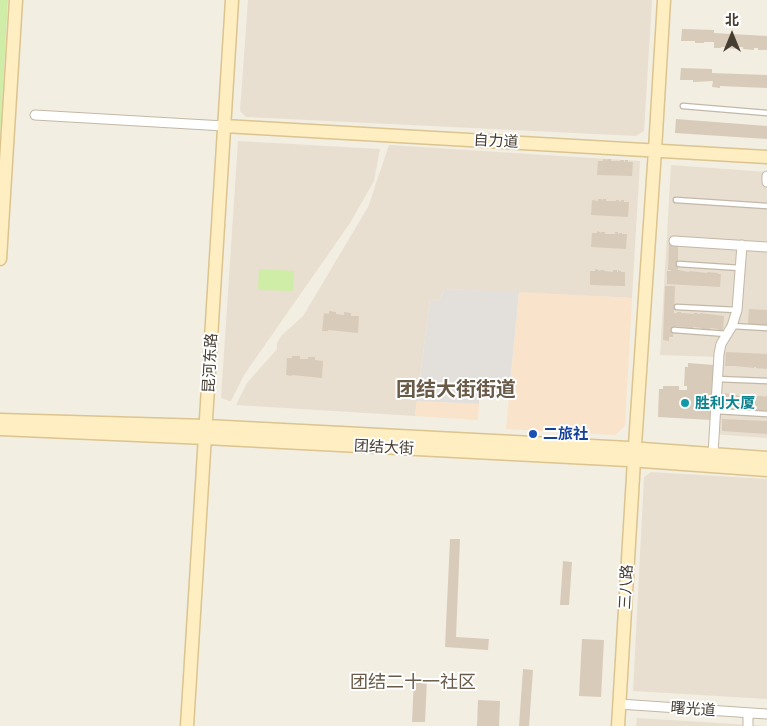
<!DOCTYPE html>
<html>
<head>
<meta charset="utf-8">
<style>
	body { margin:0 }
	#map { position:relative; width:767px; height:726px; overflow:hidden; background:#f3eee2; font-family:Ubuntu,"Noto Sans SC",sans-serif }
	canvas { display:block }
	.north { position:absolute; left:707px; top:10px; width:50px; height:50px; -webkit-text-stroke:4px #fff; paint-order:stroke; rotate:0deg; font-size:14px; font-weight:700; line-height:20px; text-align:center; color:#453d32 }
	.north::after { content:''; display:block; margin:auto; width:18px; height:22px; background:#453d32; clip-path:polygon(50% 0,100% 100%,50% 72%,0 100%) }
</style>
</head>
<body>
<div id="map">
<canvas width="767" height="726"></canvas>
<div class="north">北</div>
</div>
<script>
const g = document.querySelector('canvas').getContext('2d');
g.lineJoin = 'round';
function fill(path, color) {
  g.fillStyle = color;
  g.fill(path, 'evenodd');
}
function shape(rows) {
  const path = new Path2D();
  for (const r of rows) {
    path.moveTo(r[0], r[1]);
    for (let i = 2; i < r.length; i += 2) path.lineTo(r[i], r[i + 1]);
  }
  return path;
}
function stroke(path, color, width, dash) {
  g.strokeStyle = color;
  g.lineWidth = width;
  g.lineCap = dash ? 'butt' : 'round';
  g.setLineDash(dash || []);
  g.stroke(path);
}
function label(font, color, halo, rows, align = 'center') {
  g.font = font + ' Ubuntu,"Noto Sans SC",sans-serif';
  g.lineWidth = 4;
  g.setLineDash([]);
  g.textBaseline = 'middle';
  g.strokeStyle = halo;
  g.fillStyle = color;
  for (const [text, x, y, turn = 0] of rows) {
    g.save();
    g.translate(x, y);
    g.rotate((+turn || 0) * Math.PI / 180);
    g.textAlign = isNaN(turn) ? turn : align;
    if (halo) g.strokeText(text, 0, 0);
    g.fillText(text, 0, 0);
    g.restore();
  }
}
fill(shape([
	[248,0,652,0,644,131,636,136,246,117,240,111],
	[238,141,380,149,374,181,350,223,244,375,231,401,229,401,221,398],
	[389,145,640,161,632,298,444,289,439,301,430,300,415,416,236,405,247,383,277,349,277,343,281,336,303,316,368,207],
	[671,165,767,172,767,438,712,434,716,357,660,355],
	[651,472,767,479,767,699,633,691,644,477],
	[637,718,767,726,636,726]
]), '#e8dfd0');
fill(shape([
	[519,292,632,298,625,426,615,435,506,429],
	[417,401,479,404,478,420,415,416]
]), '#f9e3ca');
fill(shape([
	[0,0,8,0,0,139],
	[259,269,294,271,293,291,258,290]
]), '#cfeda6');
fill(shape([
	[444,289,519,292,509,394,479,392,479,404,417,401,430,300,439,301]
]), '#e3e0dc');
fill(shape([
	[682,29,714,30,714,33,767,36,767,50,758,50,758,48,754,48,754,50,743,49,743,47,737,47,737,49,726,48,726,47,721,47,721,48,714,48,714,42,704,42,704,43,695,43,695,41,681,41],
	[681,68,712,69,712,73,767,75,767,88,720,86,720,88,712,87,713,81,693,82,693,80,680,80],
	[676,119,767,126,767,139,675,133],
	[603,159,606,159,606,161,607,159,611,159,611,161,620,161,621,160,624,160,624,162,625,162,625,160,628,160,628,162,633,162,632,176,597,175,598,161,603,161],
	[598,199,602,199,602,201,603,199,606,199,606,201,616,201,616,200,619,200,619,201,621,202,621,200,624,200,624,202,629,202,628,217,591,215,592,200,598,201],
	[597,231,600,232,600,233,601,232,605,232,605,234,615,234,615,232,618,232,618,234,619,234,619,233,622,233,622,234,627,234,626,249,591,247,592,233,597,233],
	[669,244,678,244,678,270,689,272,689,271,707,273,707,272,718,273,718,274,721,274,720,287,667,284,667,271,671,271,671,270,668,270],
	[595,269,599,270,599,271,600,271,600,270,604,270,604,271,613,272,613,270,617,270,617,272,618,272,618,270,621,271,621,272,625,272,625,286,590,285,590,271,595,271],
	[665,286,675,286,674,313,677,313,677,312,681,312,681,313,683,313,694,314,694,313,698,313,698,314,700,314,700,313,724,316,723,331,718,330,718,329,710,328,710,330,702,330,702,328,693,327,693,329,676,326,676,328,673,328,673,337,669,337,669,341,663,340],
	[749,309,767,310,767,325,748,324],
	[329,311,336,312,336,314,344,315,344,312,351,313,351,316,359,316,358,333,328,330,328,331,322,331,324,313,329,314],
	[726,352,767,354,767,369,756,368,756,367,754,367,754,368,736,366,725,366],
	[292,356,300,356,300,359,308,359,308,357,315,357,315,360,323,361,322,378,292,375,292,376,286,375,287,358,292,358],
	[688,363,714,365,711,420,658,417,659,389,663,389,663,386,679,386,679,390,687,390,687,386,684,386,685,367,688,367],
	[725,393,730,394,730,395,731,394,741,396,741,394,746,395,746,396,747,396,747,395,752,395,752,396,763,396,763,397,767,396,767,411,720,409,721,394,725,395],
	[722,419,767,421,767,434,722,431],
	[450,539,460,539,456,637,489,639,488,650,445,647],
	[563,561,572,562,569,605,560,605],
	[582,639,604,640,601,697,579,696],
	[523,669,533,670,529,726,519,726],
	[414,678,427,679,425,722,412,722],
	[478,700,500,701,499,726,477,726]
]), '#d9cbb9');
const lane = shape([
	[683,106,767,113],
	[676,200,767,206],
	[679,264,740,268],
	[677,307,737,310],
	[732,326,767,328],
	[674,330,727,334],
	[717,379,767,381],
	[716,411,767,414]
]);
const street = shape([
	[35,115,224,126],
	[767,176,767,182],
	[674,241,767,247],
	[713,454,719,354,721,344,732,326,737,310,742,245],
	[619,704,767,714],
	[748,726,748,713]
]);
const secondary = shape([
	[224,126,767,157],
	[0,259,16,0],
	[0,420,206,426,629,448,767,458],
	[0,429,206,438,628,460,767,470],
	[187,726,232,0],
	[618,726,634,460,655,150,664,0]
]);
stroke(lane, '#c2b8a7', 7);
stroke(street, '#c2b8a7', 11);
stroke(secondary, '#dbc48e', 15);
stroke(lane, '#fff', 4.5);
stroke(street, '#fff', 9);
stroke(secondary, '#ffeec1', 12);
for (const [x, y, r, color] of [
	[685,403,5,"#0f9aa8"],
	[533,434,5,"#1a4fb4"]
]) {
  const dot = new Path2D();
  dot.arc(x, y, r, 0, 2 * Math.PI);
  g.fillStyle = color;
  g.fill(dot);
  stroke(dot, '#fff', 2);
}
label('15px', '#453d32', '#fff', [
	["自力道",496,141,3],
	["昆河东路",210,363,-87],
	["团结大街",384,447,3],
	["三八路",626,587,-87],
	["曙光道",693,709,4]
]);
label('bold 15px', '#0d838f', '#fff', [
	["胜利大厦",695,403]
], 'left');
label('bold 15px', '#164399', '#fff', [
	["二旅社",543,434]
], 'left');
label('18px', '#695b48', '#fff', [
	["团结二十一社区",413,682]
]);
label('bold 20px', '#695b48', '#fff', [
	["团结大街街道",456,389]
]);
</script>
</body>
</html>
